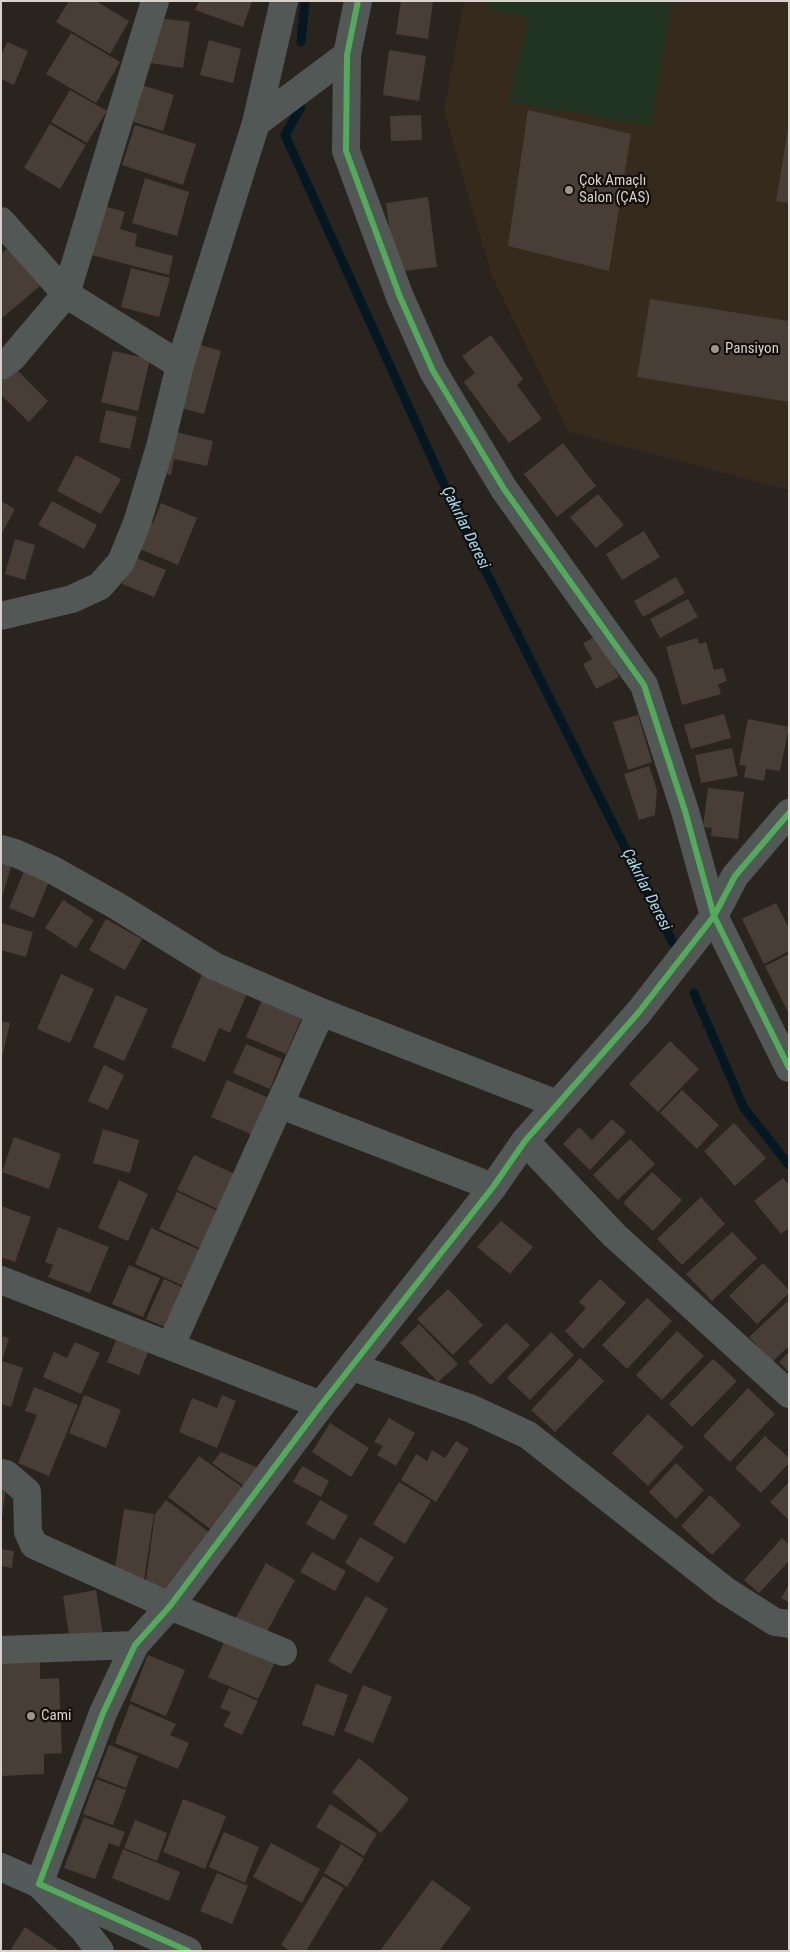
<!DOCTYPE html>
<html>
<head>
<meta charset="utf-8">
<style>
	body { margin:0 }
	#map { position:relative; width:790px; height:1952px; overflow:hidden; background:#2a241e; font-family:"Roboto Condensed",sans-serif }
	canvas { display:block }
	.frame { position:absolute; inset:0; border:2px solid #d9d2cb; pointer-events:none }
</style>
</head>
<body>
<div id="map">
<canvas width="790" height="1952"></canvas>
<div class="frame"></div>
</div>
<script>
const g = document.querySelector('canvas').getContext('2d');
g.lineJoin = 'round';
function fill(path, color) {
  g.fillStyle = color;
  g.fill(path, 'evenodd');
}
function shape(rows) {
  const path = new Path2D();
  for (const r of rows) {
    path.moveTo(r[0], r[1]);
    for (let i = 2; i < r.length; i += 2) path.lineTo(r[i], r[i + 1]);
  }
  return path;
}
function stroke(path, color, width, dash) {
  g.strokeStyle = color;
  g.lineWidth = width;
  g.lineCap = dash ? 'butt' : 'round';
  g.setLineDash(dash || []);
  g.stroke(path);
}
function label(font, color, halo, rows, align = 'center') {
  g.font = font + ' "Roboto Condensed",sans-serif';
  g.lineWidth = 4.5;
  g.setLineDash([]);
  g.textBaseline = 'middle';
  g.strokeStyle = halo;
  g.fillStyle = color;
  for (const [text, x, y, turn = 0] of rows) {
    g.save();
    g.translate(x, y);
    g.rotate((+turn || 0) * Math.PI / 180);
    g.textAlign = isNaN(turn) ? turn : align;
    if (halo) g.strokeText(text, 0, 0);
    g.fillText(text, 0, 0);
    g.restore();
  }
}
fill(shape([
	[464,1,789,1,789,490,569,432,492,276,444,111]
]), '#362a1d');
fill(shape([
	[487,1,672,1,651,125,509,101,529,16,486,9]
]), '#213421');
stroke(shape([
	[301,42,305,1],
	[301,107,285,135,461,522,673,943],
	[694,993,744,1108,789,1165]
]), '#041822', 9);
fill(shape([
	[69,1,96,1,129,21,110,54,56,22],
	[199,1,252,1,243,27,195,10],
	[401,1,433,1,428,39,396,34],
	[151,17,190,22,183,68,144,62],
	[71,33,120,62,96,103,46,74],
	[209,40,241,49,233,83,200,75],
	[7,42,28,51,14,85,1,79,1,56],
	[389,50,426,56,419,101,383,95],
	[135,83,174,95,163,131,124,119],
	[70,90,107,111,87,143,51,122],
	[528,110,631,134,609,271,508,246],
	[421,115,422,140,391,141,390,116],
	[50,124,86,145,60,189,24,168],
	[135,125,196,144,183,185,122,165],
	[788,129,789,130,789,203,776,201],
	[145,178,189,192,177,236,132,223],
	[428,197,437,267,395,272,386,203],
	[104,206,125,212,120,229,137,234,135,246,173,256,169,275,91,255],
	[8,248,40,286,1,319,1,254],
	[131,268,170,278,159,317,121,307],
	[650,299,789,321,789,402,637,377],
	[491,335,523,379,517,385,542,419,509,443,464,382,475,373,462,356],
	[190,342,221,351,204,414,174,406],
	[113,351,150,359,138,411,101,402],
	[13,366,48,401,29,422,1,395,1,378],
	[106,410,137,417,130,449,99,442],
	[167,430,213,441,207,466,174,459,171,475,157,472],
	[563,443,596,486,557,517,524,474],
	[76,455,121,479,101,514,57,491],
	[598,494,624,525,596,548,570,517],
	[1,501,15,509,1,535],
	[52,501,97,525,84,549,38,525],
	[161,503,197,518,178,565,135,547,146,520,153,523],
	[644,531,660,557,622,580,606,554],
	[15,539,35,545,25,580,5,574],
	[134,557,166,570,154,597,122,584],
	[676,577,685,593,643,617,634,601],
	[688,599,698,617,660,638,650,619],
	[597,636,619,677,596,689,583,664,592,659,583,643],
	[697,638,699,644,706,642,714,670,723,668,727,681,718,684,721,694,682,705,666,647],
	[724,714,731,738,691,749,684,725],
	[638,715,652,762,628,770,613,722],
	[748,719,789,727,780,771,766,769,764,781,744,777,746,766,739,765],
	[732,748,738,776,701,783,695,755],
	[649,766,657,790,655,815,639,820,624,774],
	[708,788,744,792,738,839,711,836,712,828,703,827],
	[1,857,13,860,2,897,1,897],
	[24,871,49,881,34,918,9,908],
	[63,900,94,920,76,948,45,928],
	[776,903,789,928,789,951,764,964,742,919],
	[106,919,142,939,125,970,89,950],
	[1,923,33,932,26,957,1,950],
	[789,954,789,1014,765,966],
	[203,972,248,991,230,1033,219,1028,205,1062,171,1047],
	[61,974,94,989,70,1043,37,1029],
	[116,995,148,1009,124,1061,93,1047],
	[262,1000,302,1017,286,1054,246,1037],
	[1,1021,10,1023,2,1057,1,1057],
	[670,1041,699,1069,658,1112,629,1084],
	[246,1044,282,1059,270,1089,233,1073],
	[104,1065,124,1075,108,1110,88,1101],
	[227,1080,269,1098,253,1135,211,1117],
	[682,1090,719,1125,697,1149,660,1113],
	[612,1119,626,1132,590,1170,563,1144,579,1127,592,1140],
	[734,1123,766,1158,735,1186,704,1151],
	[103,1129,139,1140,130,1173,93,1163],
	[14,1137,61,1154,49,1189,2,1172],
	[630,1139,655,1164,618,1200,593,1175],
	[194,1155,239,1176,222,1211,177,1190],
	[652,1172,682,1200,653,1231,623,1203],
	[783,1178,789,1185,789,1228,781,1234,754,1201],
	[119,1180,148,1194,128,1241,98,1228],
	[177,1192,222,1213,204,1250,159,1229],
	[701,1197,725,1224,682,1265,657,1239],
	[1,1206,31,1217,15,1262,1,1257],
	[501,1221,533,1247,510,1274,477,1247],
	[58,1227,109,1247,90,1293,48,1277,53,1265,45,1262],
	[151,1228,204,1252,188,1288,135,1264],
	[732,1232,757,1258,712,1301,686,1274],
	[763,1263,789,1290,789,1293,757,1324,729,1296],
	[129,1265,160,1278,143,1317,112,1304],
	[164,1279,190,1291,172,1330,146,1319],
	[600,1279,626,1303,583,1349,565,1331,586,1308,579,1302],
	[448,1289,483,1325,453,1355,417,1319],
	[647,1298,672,1321,627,1369,602,1345],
	[789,1300,789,1346,772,1362,749,1337],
	[506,1323,530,1345,491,1385,468,1362],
	[419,1324,458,1364,438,1382,400,1343],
	[677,1331,704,1356,662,1400,636,1375],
	[551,1332,574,1355,530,1400,507,1378],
	[118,1335,150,1347,139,1375,107,1362],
	[1,1336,9,1338,2,1361,23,1368,11,1407,1,1404],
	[75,1342,100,1353,81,1394,43,1377,54,1352,67,1358],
	[789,1352,789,1372,779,1362],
	[580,1358,604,1381,555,1432,531,1410],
	[713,1359,737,1381,692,1427,669,1404],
	[34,1387,78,1405,49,1476,18,1463,37,1415,25,1411],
	[748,1388,775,1414,730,1462,703,1436],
	[84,1395,121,1410,106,1448,69,1433],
	[222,1395,236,1401,217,1448,179,1432,192,1398,217,1408],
	[648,1414,684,1447,648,1486,612,1453],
	[389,1418,415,1433,396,1466,377,1455,383,1446,374,1442],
	[330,1423,369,1448,351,1477,312,1452],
	[765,1436,789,1458,789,1463,761,1493,735,1468],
	[456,1441,469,1449,436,1502,401,1480,416,1454,427,1461,432,1450,445,1458],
	[221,1452,261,1469,247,1488,212,1463],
	[199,1456,246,1490,214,1532,168,1497],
	[676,1463,704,1490,676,1519,649,1492],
	[302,1466,329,1481,321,1497,293,1482],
	[1,1480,7,1481,2,1518,1,1518],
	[399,1482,431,1501,405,1544,373,1524],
	[789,1482,789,1520,770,1502],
	[710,1495,741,1525,712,1555,681,1526],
	[166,1500,213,1535,171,1592,145,1588,155,1514],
	[320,1500,348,1516,334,1540,306,1524],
	[124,1509,154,1514,143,1587,114,1575],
	[360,1537,394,1557,378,1583,345,1563],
	[782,1538,789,1544,789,1561,759,1593,744,1580],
	[1,1549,14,1551,12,1568,1,1566],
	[312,1552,346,1571,335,1591,300,1572],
	[266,1563,295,1580,264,1637,234,1621],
	[789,1585,789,1602,781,1598],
	[96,1590,104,1642,71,1647,63,1596],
	[366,1596,388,1609,351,1674,328,1661],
	[226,1638,276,1660,258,1699,208,1677],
	[148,1655,185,1670,166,1716,130,1701],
	[40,1659,40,1679,59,1678,62,1753,44,1754,44,1774,1,1776,1,1661],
	[316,1684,348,1695,334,1736,302,1725],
	[363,1685,392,1697,373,1743,344,1731],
	[229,1688,258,1701,242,1735,223,1726,231,1712,220,1708],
	[130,1704,176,1724,170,1735,189,1743,178,1769,115,1743],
	[109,1745,138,1756,126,1788,97,1777],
	[359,1758,409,1799,381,1833,332,1792],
	[96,1779,126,1790,113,1825,83,1814],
	[183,1799,226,1816,205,1869,163,1852],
	[330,1804,377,1834,364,1856,316,1827],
	[84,1817,125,1832,119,1847,109,1843,95,1879,64,1868],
	[135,1820,167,1833,157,1861,124,1848],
	[224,1832,259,1847,245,1883,209,1867],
	[271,1843,320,1869,302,1903,253,1877],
	[341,1844,364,1859,347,1887,324,1873],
	[123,1849,180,1872,169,1901,112,1878],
	[217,1873,248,1886,232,1924,200,1911],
	[323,1876,344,1888,306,1951,290,1951,281,1945],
	[432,1880,471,1908,439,1951,380,1951],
	[25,1927,60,1951,14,1951,11,1949]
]), '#483e36');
stroke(shape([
	[347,55,346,151,400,297,433,371,504,489,644,685,685,811,714,916,789,1068],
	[256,123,347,55],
	[1,221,66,294,180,365],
	[1,366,12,358,66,294,155,1],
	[1,616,72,599,100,586,121,562,137,523,160,447,180,365,256,123,284,1],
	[1,849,15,853,51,869,117,906,214,966,321,1012,557,1104],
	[281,1105,493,1187],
	[525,1141,614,1235,789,1394],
	[1,1280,321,1405],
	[171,1345,321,1012],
	[353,1367,472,1409,528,1435,726,1591,775,1622,789,1624],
	[1,1473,6,1474,27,1492,28,1532,34,1545,170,1606,283,1652],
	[1,1650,135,1645],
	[40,1885,188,1951]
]), '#515856', 28);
stroke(shape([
	[347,55,358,1],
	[39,1884,103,1713,135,1645,170,1606,321,1405,493,1187,525,1141,639,1012,714,916,735,876,789,813]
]), '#515856', 28);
stroke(shape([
	[1,1867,39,1884,84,1930,100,1951]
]), '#525b5a', 28);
stroke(shape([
	[358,1,347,55,346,151,400,297,433,371,504,489,644,685,685,811,714,916,789,1068],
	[188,1951,39,1884,103,1713,135,1645,170,1606,321,1405,493,1187,525,1141,639,1012,714,916,735,876,789,813]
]), '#51ab58', 6);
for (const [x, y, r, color] of [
	[569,190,5,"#9c958e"],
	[715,349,5,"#9c958e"],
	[31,1716,5,"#9c958e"]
]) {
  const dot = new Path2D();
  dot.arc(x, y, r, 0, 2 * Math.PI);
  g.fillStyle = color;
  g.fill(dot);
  stroke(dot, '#130e09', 2);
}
label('15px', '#d9d2cb', '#130e09', [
	["Çok Amaçlı",579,181],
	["Salon (ÇAS)",579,198],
	["Pansiyon",725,349],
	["Cami",41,1716]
], 'left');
label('italic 16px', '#9bdffc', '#130e09', [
	["Çakırlar Deresi",465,528,64],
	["Çakırlar Deresi",646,890,63]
]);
</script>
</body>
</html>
